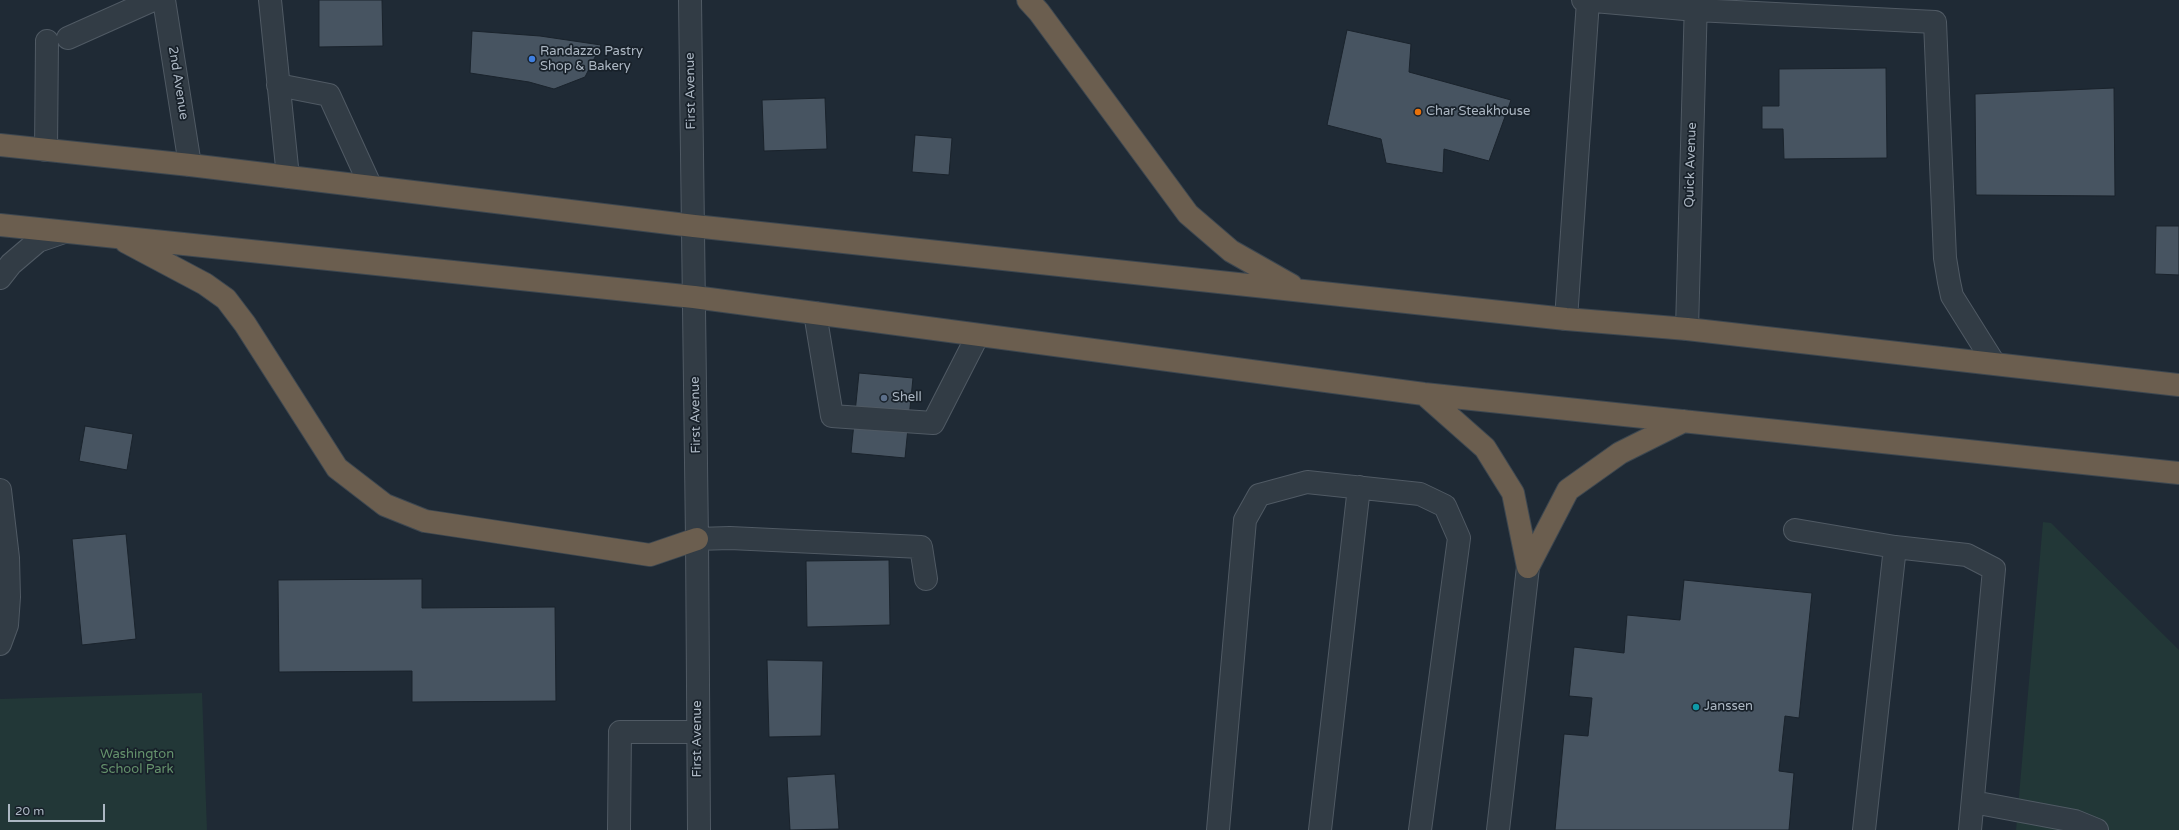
<!DOCTYPE html>
<html>
<head>
<meta charset="utf-8">
<style>
	body { margin:0 }
	#map { position:relative; width:2179px; height:830px; overflow:hidden; background:#1f2a35; font-family:"Varela Round",sans-serif }
	canvas { display:block }
	.scale { position:absolute; left:8px; top:804px; width:97px; height:18px; box-sizing:border-box; border:2px solid #acb7c3; border-top:0; padding-left:5px; font-size:12px; line-height:14px; white-space:nowrap; color:#acb7c3; -webkit-text-stroke:3px #18212a; paint-order:stroke }
</style>
</head>
<body>
<div id="map">
<canvas width="2179" height="830"></canvas>
<div class="scale">20 m</div>
</div>
<script>
const g = document.querySelector('canvas').getContext('2d');
g.lineJoin = 'round';
function fill(path, color) {
  g.fillStyle = color;
  g.fill(path, 'evenodd');
}
function shape(rows) {
  const path = new Path2D();
  for (const r of rows) {
    path.moveTo(r[0], r[1]);
    for (let i = 2; i < r.length; i += 2) path.lineTo(r[i], r[i + 1]);
  }
  return path;
}
function stroke(path, color, width, dash) {
  g.strokeStyle = color;
  g.lineWidth = width;
  g.lineCap = dash ? 'butt' : 'round';
  g.setLineDash(dash || []);
  g.stroke(path);
}
function label(font, color, halo, rows, align = 'center') {
  g.font = font + ' "Varela Round",sans-serif';
  g.lineWidth = 3.5;
  g.setLineDash([]);
  g.textBaseline = 'middle';
  g.strokeStyle = halo;
  g.fillStyle = color;
  for (const [text, x, y, turn = 0] of rows) {
    g.save();
    g.translate(x, y);
    g.rotate((+turn || 0) * Math.PI / 180);
    g.textAlign = isNaN(turn) ? turn : align;
    if (halo) g.strokeText(text, 0, 0);
    g.fillText(text, 0, 0);
    g.restore();
  }
}
fill(shape([
	[2043,522,2051,523,2179,650,2179,830,2016,830],
	[202,693,207,830,0,830,0,699]
]), '#223737');
const building = shape([
	[319,0,382,0,383,46,319,47,319,0],
	[1347,30,1411,44,1409,72,1511,100,1489,161,1444,149,1443,173,1386,163,1381,139,1327,125,1347,30],
	[472,31,540,36,601,45,585,77,554,89,529,82,470,73,472,31],
	[1886,68,1887,158,1784,159,1783,129,1762,129,1762,106,1779,106,1779,69,1886,68],
	[2114,88,2115,196,1976,195,1975,94,2114,88],
	[825,98,827,149,764,151,762,100,825,98],
	[915,135,952,138,949,175,912,172,915,135],
	[2156,226,2179,226,2179,275,2155,274,2156,226],
	[859,373,913,378,905,458,851,453,859,373],
	[85,426,133,434,127,470,79,461,85,426],
	[126,534,136,639,82,645,72,539,126,534],
	[889,560,890,625,807,627,806,561,889,560],
	[422,579,422,608,555,607,556,701,412,702,412,671,279,672,278,580,422,579],
	[1684,580,1812,593,1799,718,1785,716,1779,771,1794,773,1789,830,1555,830,1564,734,1588,736,1592,698,1569,696,1574,647,1624,653,1627,615,1680,620,1684,580],
	[767,660,823,661,821,736,769,737,767,660],
	[835,774,839,829,790,830,787,777,835,774]
]);
fill(building, '#475461');
stroke(building, '#1a232c', 1);
const minor = shape([
	[164,0,190,165],
	[270,0,288,177],
	[690,0,697,539,699,830],
	[1583,0,1696,10,1935,22,1945,258,1949,282,1952,296,1994,363],
	[68,38,153,0],
	[278,85,329,95,371,187],
	[46,150,47,41],
	[0,278,11,264,38,241,64,232],
	[815,313,832,416,933,423,978,335],
	[1566,319,1588,1],
	[1687,329,1696,0],
	[0,490,8,558,9,597,7,625,0,644],
	[1795,530,1895,547,1967,555,1994,569,1970,830],
	[697,539,730,538,921,547,926,579],
	[1973,802,2075,821,2097,830],
	[619,829,620,732,698,732],
	[1218,830,1245,520,1259,495,1307,482,1420,494,1445,506,1459,538,1420,830],
	[1320,830,1359,487],
	[1498,830,1528,567],
	[1864,830,1895,547]
]);
const highway = shape([
	[1028,0,1039,12,1188,214,1231,251,1291,285],
	[0,145,190,165,694,226,1566,319,1687,329,2179,385],
	[0,225,694,297,1424,394,2179,473],
	[126,242,205,284,226,299,245,324,337,468,385,505,425,521,650,555,697,539],
	[1424,394,1485,448,1513,493,1528,567],
	[1528,567,1568,490,1620,453,1684,421]
]);
stroke(minor, '#505a64', 24);
stroke(highway, '#3d4750', 24);
stroke(minor, '#323c45', 22);
stroke(highway, '#6b5e4f', 22);
for (const [x, y, r, color] of [
	[532,59,4,"#3f7fe0"],
	[1418,112,4,"#e8710a"],
	[884,398,4,"#5c6f8a"],
	[1696,707,4,"#0f9aa8"]
]) {
  const dot = new Path2D();
  dot.arc(x, y, r, 0, 2 * Math.PI);
  g.fillStyle = color;
  g.fill(dot);
  stroke(dot, '#18212a', 1.5);
}
label('13px', '#acb7c3', '#18212a', [
	["Randazzo Pastry",540,52],
	["Shop & Bakery",540,67],
	["Char Steakhouse",1426,112],
	["Shell",892,398],
	["Janssen",1704,707]
], 'left');
label('13px', '#acb7c3', '#18212a', [
	["2nd Avenue",178,83,81],
	["First Avenue",691,91,-91],
	["Quick Avenue",1691,165,-88],
	["First Avenue",696,415,-91],
	["First Avenue",698,739,-90]
]);
label('13px', '#65926c', '#18212a', [
	["Washington",137,755],
	["School Park",137,770]
]);
</script>
</body>
</html>
